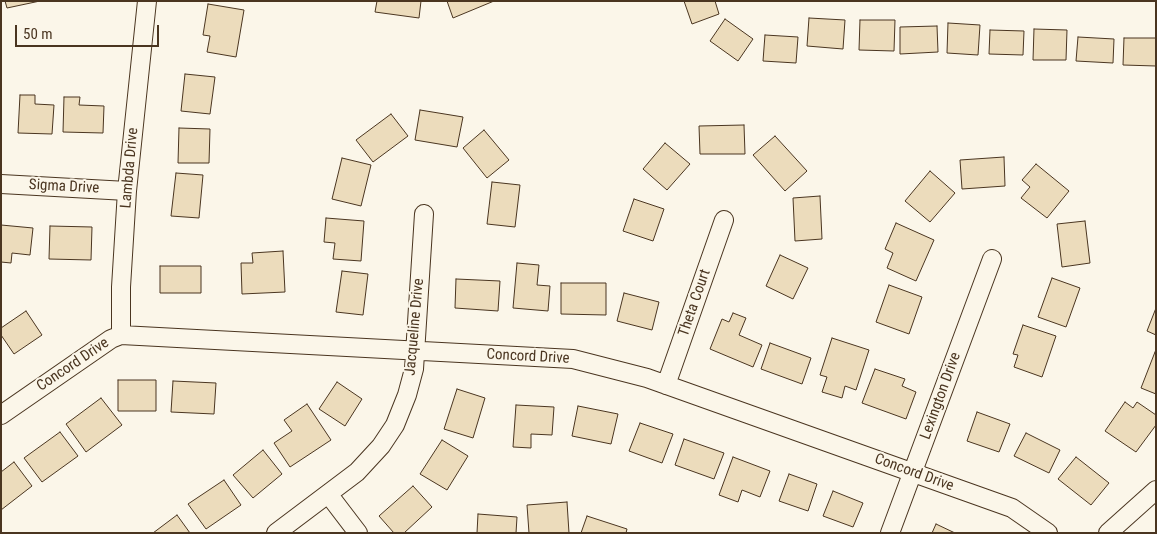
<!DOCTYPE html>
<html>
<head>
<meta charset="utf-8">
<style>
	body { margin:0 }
	#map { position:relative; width:1157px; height:534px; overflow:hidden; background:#fbf6e9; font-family:"Roboto Condensed",sans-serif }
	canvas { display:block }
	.frame { position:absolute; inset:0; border:2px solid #4a3520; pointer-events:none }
	.scale { position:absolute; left:15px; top:25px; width:144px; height:22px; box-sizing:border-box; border:2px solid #4a3520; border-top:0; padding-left:6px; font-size:15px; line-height:18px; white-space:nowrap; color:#4a3520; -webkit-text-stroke:4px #fbf6e9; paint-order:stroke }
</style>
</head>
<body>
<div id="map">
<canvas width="1157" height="534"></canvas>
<div class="frame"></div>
<div class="scale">50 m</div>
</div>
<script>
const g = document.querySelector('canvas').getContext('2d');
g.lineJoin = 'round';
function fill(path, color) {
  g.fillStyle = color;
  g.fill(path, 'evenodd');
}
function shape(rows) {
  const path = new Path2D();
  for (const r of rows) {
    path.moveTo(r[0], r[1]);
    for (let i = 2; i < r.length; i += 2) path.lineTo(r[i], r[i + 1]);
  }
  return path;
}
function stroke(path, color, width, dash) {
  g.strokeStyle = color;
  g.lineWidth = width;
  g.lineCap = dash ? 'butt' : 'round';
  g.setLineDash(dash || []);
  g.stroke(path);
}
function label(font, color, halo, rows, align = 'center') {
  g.font = font + ' "Roboto Condensed",sans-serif';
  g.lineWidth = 4;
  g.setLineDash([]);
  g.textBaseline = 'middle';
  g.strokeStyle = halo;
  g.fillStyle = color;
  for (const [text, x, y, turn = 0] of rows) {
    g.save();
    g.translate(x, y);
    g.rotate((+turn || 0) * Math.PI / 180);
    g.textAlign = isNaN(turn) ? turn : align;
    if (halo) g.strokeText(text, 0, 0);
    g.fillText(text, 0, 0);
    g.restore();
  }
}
const building = shape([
	[5,1,40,1,7,8,5,1],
	[377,1,421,1,419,18,375,12,377,1],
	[447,1,494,1,453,18,447,1],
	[684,1,715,1,719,14,692,24,684,1],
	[208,4,244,10,236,57,207,52,210,36,203,35,208,4],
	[809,18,845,20,843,49,807,46,809,18],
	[725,19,753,39,738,61,710,41,725,19],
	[860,20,895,20,894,51,859,50,860,20],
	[948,23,980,25,978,55,947,53,948,23],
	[937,26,938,52,900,54,900,27,937,26],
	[1034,29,1067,30,1066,60,1033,60,1034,29],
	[990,30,1024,31,1023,55,989,54,990,30],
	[765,35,798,37,796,63,763,61,765,35],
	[1078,37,1114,39,1113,63,1076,61,1078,37],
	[1124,38,1156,38,1156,66,1123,65,1124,38],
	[185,74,215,77,210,114,181,111,185,74],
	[20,95,35,95,35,104,54,105,52,134,18,133,20,95],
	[64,97,80,97,79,105,104,106,103,133,63,132,64,97],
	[420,110,463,117,457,147,415,140,420,110],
	[391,114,408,136,373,162,356,140,391,114],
	[744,125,745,154,700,154,699,126,744,125],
	[179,128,210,129,209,163,178,163,179,128],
	[484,130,509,160,487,178,463,148,484,130],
	[775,136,807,171,785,191,753,155,775,136],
	[665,143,690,164,667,190,643,169,665,143],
	[1004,157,1005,186,962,189,960,160,1004,157],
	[342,158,371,165,361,206,332,199,342,158],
	[1036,164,1069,191,1047,218,1021,198,1030,187,1022,180,1036,164],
	[930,171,955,193,930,222,905,201,930,171],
	[176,173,203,175,199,218,171,216,176,173],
	[492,182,520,185,515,227,487,224,492,182],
	[820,196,822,239,795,241,793,198,820,196],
	[634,199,664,209,653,241,623,231,634,199],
	[326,218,364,221,361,261,333,259,335,243,324,242,326,218],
	[1085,221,1090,263,1062,267,1057,224,1085,221],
	[896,223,934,240,916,281,887,268,893,253,885,249,896,223],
	[1,225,33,228,30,255,12,253,11,263,1,262,1,225],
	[50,226,92,227,91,260,49,259,50,226],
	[283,251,285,292,242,294,241,263,253,263,252,253,283,251],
	[780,255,808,268,793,299,766,286,780,255],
	[517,263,539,265,537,285,550,286,548,311,513,308,517,263],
	[160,266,201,266,201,293,160,293,160,266],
	[342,271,368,274,363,315,336,312,342,271],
	[1052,278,1080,288,1066,327,1038,317,1052,278],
	[456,279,500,281,498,311,455,308,456,279],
	[561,283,606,283,606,315,561,314,561,283],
	[889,285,922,297,909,334,876,322,889,285],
	[624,293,659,302,652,330,617,321,624,293],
	[1156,308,1156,335,1147,331,1156,308],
	[26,311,42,335,14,354,1,335,1,328,26,311],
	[733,313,746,318,739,335,762,345,753,367,710,349,722,319,729,322,733,313],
	[1023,325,1056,336,1042,377,1014,367,1018,355,1013,354,1023,325],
	[832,338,869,350,856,390,845,386,842,398,822,392,827,377,820,375,832,338],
	[770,343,811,358,802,384,761,369,770,343],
	[1155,352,1156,352,1156,394,1141,388,1155,352],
	[875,369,905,379,902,386,916,392,906,419,862,403,875,369],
	[118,380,156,380,156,411,118,411,118,380],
	[173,381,216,383,214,414,171,412,173,381],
	[337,382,362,399,345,426,319,409,337,382],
	[457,389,485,398,473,438,444,429,457,389],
	[101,398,122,425,86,452,66,424,101,398],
	[1125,402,1133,408,1137,402,1156,415,1156,425,1136,452,1105,431,1125,402],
	[307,404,331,440,290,467,274,443,292,431,284,420,307,404],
	[516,405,554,407,552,435,531,434,531,448,513,447,516,405],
	[578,406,618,414,611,444,572,436,578,406],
	[977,412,1010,424,999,452,967,441,977,412],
	[640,423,673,434,662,463,629,451,640,423],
	[60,432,78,456,42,482,24,458,60,432],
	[1026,433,1060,450,1049,473,1014,456,1026,433],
	[684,439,724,453,714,479,675,465,684,439],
	[442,440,468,456,447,490,420,474,442,440],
	[263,450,282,474,253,498,233,475,263,450],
	[733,457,770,471,760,497,742,490,738,502,719,495,733,457],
	[1076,457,1109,483,1091,505,1058,479,1076,457],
	[14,462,32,486,1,510,1,472,14,462],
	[789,474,817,484,808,511,779,501,789,474],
	[224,480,241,505,206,529,188,504,224,480],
	[413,486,432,507,404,533,394,533,379,516,413,486],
	[833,491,863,503,853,527,823,516,833,491],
	[567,502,569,533,529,533,527,505,567,502],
	[478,514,517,517,516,533,477,533,478,514],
	[177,515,190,533,153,533,177,515],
	[587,516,627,529,626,533,581,533,587,516],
	[936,524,955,533,932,533,936,524]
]);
fill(building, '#ecdcbc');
stroke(building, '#4a3520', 1);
const street = shape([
	[1,184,127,191],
	[121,335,121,287,127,191,147,1],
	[666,385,724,220],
	[1,415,111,339,121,335,573,359,647,378,1012,508,1048,533],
	[329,495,358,533],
	[276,533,357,472,381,446,395,425,407,395,414,369,424,214],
	[890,533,992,259],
	[1108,533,1156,490]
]);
stroke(street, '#4a3520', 20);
stroke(street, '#fbf6e9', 18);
label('15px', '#4a3520', '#fbf6e9', [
	["Lambda Drive",130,168,-85],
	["Sigma Drive",64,187,3],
	["Theta Court",695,303,-71],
	["Jacqueline Drive",415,327,-85],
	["Concord Drive",528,357,3],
	["Concord Drive",73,365,-34],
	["Lexington Drive",941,396,-70],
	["Concord Drive",914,473,20]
]);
</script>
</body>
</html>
